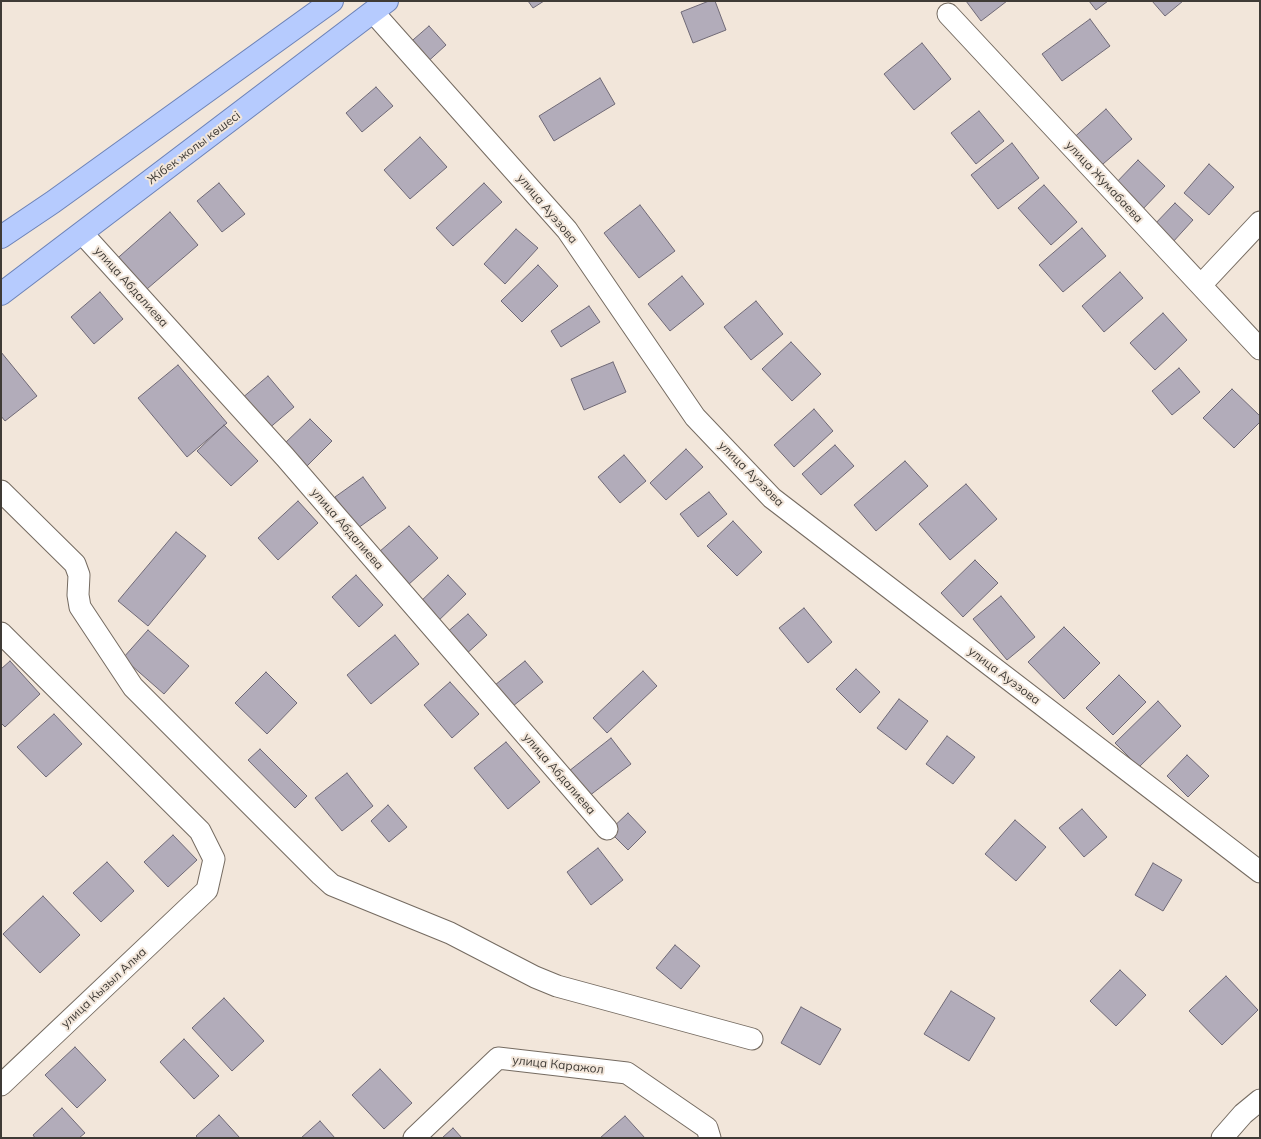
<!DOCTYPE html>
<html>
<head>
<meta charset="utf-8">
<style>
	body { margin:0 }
	#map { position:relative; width:1261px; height:1139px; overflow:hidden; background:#f2e6da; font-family:Mulish,sans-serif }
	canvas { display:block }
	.frame { position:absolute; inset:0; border:2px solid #3f3b36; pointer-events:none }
</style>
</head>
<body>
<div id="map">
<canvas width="1261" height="1139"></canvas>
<div class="frame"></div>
</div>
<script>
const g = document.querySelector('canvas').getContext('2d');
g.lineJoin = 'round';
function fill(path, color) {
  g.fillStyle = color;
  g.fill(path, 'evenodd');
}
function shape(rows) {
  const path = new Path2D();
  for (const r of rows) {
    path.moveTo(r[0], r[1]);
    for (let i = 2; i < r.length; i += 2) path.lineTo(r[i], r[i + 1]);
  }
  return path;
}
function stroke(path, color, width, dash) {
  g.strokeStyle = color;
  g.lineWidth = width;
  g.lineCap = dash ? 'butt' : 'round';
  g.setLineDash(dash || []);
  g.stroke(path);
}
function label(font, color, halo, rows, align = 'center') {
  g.font = font + ' Mulish,sans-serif';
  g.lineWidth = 4;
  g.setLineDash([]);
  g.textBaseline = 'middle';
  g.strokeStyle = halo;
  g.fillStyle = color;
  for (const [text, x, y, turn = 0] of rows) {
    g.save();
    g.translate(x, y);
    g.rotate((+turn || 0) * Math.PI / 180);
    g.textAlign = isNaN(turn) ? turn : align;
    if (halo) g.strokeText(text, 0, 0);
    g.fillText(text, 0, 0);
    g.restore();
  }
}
const building = shape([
	[528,1,544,1,533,8,528,1],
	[709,1,715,1,726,30,693,43,681,12,709,1],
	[966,1,1007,1,981,21,966,1],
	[1089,1,1108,1,1096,10,1089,1],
	[1152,1,1183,1,1165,16,1152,1],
	[1090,19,1110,46,1062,81,1042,54,1090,19],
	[429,26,446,45,423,66,406,46,429,26],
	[922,43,951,79,914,110,884,74,922,43],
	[600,78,615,104,554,141,539,116,600,78],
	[376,87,393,106,362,132,346,113,376,87],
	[1106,109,1132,139,1096,170,1070,141,1106,109],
	[979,111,1004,141,976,164,951,133,979,111],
	[420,137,447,167,410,199,384,170,420,137],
	[1012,143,1039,178,998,209,971,175,1012,143],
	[1138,160,1165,186,1140,212,1113,186,1138,160],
	[1209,164,1234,187,1209,215,1184,193,1209,164],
	[219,183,245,214,222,232,197,201,219,183],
	[484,183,502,202,453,246,436,228,484,183],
	[1044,185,1077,222,1051,245,1018,208,1044,185],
	[1175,203,1193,220,1172,243,1153,226,1175,203],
	[640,205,675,251,639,278,604,233,640,205],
	[170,212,198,245,140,295,112,263,170,212],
	[1082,228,1106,256,1063,292,1039,265,1082,228],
	[516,229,538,248,505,284,484,264,516,229],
	[538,265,558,286,522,322,501,301,538,265],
	[1120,272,1143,298,1104,332,1082,306,1120,272],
	[682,276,704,304,670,331,648,304,682,276],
	[100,292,123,319,94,344,71,317,100,292],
	[756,301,783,334,751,360,724,327,756,301],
	[589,306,600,322,561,347,551,331,589,306],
	[1163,313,1187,340,1155,370,1130,343,1163,313],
	[791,342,821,374,792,401,762,369,791,342],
	[1,352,37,396,5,421,1,416,1,352],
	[613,362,626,392,584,410,571,379,613,362],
	[178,365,227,423,187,457,138,398,178,365],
	[1179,368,1200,392,1172,415,1152,391,1179,368],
	[268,376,294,407,267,430,241,399,268,376],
	[1232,389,1260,416,1260,422,1234,448,1203,418,1232,389],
	[814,409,833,431,794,467,774,445,814,409],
	[310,419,332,441,305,468,283,445,310,419],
	[224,425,258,461,231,486,197,451,224,425],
	[835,445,854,466,821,495,802,474,835,445],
	[686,449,703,467,666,500,650,483,686,449],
	[624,455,646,481,620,503,598,477,624,455],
	[905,461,928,486,876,531,854,505,905,461],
	[363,477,386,508,358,528,335,497,363,477],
	[966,484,997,519,950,560,919,524,966,484],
	[709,492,727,514,698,537,680,514,709,492],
	[298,501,318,523,278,560,258,538,298,501],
	[733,521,762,552,737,576,707,546,733,521],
	[409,526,438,558,408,585,379,552,409,526],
	[176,532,206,556,148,626,118,601,176,532],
	[975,560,998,583,963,617,941,593,975,560],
	[356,575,383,605,359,627,332,597,356,575],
	[448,575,466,594,434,625,416,606,448,575],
	[1001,596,1035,637,1007,660,973,619,1001,596],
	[804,608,832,642,808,663,779,628,804,608],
	[468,614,487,635,464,656,445,634,468,614],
	[1064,627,1100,663,1064,699,1028,662,1064,627],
	[148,630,189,666,164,694,123,658,148,630],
	[395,635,419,664,371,704,347,675,395,635],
	[10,661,40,694,5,727,1,723,1,669,10,661],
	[525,661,543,682,513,706,495,685,525,661],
	[856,669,880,692,860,713,836,689,856,669],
	[643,671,657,686,607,733,593,718,643,671],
	[266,672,297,703,267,734,235,703,266,672],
	[1119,675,1146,702,1113,735,1086,708,1119,675],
	[450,682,479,714,452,738,424,705,450,682],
	[899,699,928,721,906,750,877,728,899,699],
	[1158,701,1181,726,1139,767,1115,743,1158,701],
	[54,714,82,744,46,777,17,747,54,714],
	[947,736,975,757,953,784,926,764,947,736],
	[611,738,631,764,589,796,569,771,611,738],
	[506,742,540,782,508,809,474,768,506,742],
	[260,749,307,796,295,808,248,760,260,749],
	[1187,755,1209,776,1188,797,1167,776,1187,755],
	[347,773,373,806,342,831,315,798,347,773],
	[388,805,407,827,389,842,371,821,388,805],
	[1082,809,1107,837,1084,857,1059,828,1082,809],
	[628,813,646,832,628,850,609,831,628,813],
	[1015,820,1046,847,1016,881,985,854,1015,820],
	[173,835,197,860,168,887,144,862,173,835],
	[598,848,623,880,591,905,567,872,598,848],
	[107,862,134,891,101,922,73,893,107,862],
	[1153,863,1182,880,1163,911,1135,895,1153,863],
	[43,896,80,935,40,973,3,934,43,896],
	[675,945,700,966,681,989,656,968,675,945],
	[1120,970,1146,995,1116,1026,1090,1001,1120,970],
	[1226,976,1258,1010,1222,1045,1189,1011,1226,976],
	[951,991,995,1018,969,1061,924,1034,951,991],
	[224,998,264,1041,232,1071,192,1028,224,998],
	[801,1007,841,1029,820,1065,781,1043,801,1007],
	[184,1039,219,1076,194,1099,160,1062,184,1039],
	[75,1047,106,1080,77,1108,45,1075,75,1047],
	[380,1069,412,1103,384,1129,352,1095,380,1069],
	[62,1108,85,1133,79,1138,35,1138,33,1135,62,1108],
	[219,1115,240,1138,198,1138,196,1136,219,1115],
	[625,1116,645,1138,600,1138,625,1116],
	[320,1121,335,1138,301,1138,320,1121],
	[453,1128,462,1138,442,1138,453,1128]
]);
fill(building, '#b2acba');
stroke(building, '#6f6976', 1);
const street = shape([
	[373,12,567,230,695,417,772,498,1260,872],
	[948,14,1260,349],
	[82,233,285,457,607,829],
	[1201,285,1260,222],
	[1,491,75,564,79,575,78,595,80,607,133,687,321,875,332,885,450,933,535,977,557,986,752,1039],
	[1,633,200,831,214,859,207,890,1,1085],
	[414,1138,498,1058,627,1073,707,1128,710,1138],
	[1222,1138,1243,1114,1260,1100]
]);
const primary = shape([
	[1,237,53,202,332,1],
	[1,294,387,1]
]);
stroke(street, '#756b61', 23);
stroke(primary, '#6c82b7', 24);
stroke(street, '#fff', 21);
stroke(primary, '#b6cbfe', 22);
label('12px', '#3f3b36', '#f2e6da', [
	["Жібек жолы көшесі",194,148,-37],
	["улица Жумабаева",1104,182,47],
	["улица Ауэзова",547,209,50],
	["улица Абдалиева",131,287,48],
	["улица Ауэзова",751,474,45],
	["улица Абдалиева",347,529,49],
	["улица Ауэзова",1004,676,37],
	["улица Абдалиева",559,774,49],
	["улица Кызыл Алма",104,988,-43],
	["улица Каражол",558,1065,6]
]);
</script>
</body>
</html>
